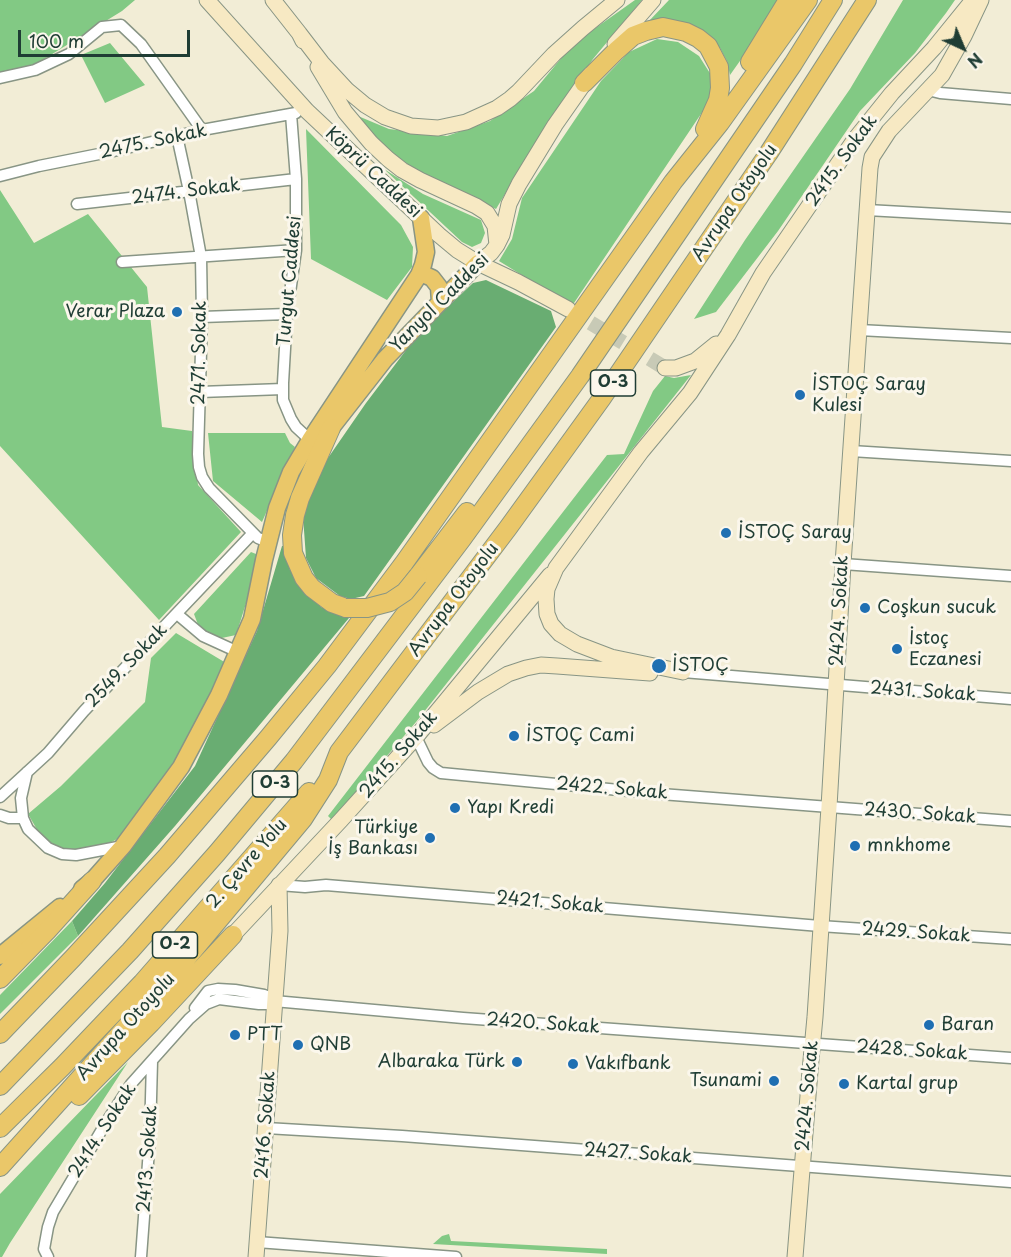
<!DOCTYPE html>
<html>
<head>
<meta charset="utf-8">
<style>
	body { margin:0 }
	#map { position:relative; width:1011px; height:1257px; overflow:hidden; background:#f2edd6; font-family:"Playpen Sans",sans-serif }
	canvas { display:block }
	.north { position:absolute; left:933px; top:18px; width:60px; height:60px; -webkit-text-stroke:4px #fbf7ec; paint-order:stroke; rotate:136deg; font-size:16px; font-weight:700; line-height:24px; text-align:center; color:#1f3d34 }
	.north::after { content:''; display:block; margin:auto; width:21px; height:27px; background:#1f3d34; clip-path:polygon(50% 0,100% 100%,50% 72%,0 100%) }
	.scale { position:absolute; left:18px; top:30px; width:172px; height:27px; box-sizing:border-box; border:3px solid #1f3d34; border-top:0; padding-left:8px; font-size:18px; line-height:21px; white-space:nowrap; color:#1f3d34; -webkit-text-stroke:4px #fbf7ec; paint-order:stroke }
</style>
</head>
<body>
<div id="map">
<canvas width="1011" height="1257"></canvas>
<div class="north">N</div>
<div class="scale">100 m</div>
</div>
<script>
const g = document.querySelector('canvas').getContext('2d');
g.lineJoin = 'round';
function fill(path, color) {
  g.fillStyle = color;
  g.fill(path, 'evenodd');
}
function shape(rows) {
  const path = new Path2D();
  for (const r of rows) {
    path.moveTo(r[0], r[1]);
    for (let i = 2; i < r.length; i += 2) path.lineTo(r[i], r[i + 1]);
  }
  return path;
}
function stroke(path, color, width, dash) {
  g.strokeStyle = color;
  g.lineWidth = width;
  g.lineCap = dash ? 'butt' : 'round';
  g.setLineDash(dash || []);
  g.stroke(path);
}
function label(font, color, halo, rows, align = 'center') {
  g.font = font + ' "Playpen Sans",sans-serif';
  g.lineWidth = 6;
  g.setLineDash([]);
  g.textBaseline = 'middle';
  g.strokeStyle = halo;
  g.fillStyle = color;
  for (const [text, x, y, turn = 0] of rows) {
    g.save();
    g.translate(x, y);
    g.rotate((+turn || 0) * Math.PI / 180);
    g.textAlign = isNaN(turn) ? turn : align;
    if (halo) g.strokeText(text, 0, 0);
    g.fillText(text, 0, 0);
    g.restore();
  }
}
fill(shape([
	[0,0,135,0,122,11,36,64,0,74],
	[635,0,642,0,593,59,541,134,496,209,413,170,384,149,358,116,389,129,447,136,490,121,534,91,573,44],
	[669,0,779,0,759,34,730,75,727,61,720,48,704,32,682,24,649,21],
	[903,0,955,0,946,13,915,53,860,111,778,231,716,312,694,319,745,240,850,89],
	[657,39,678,42,699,56,713,78,709,102,572,306,499,261,512,239,522,198,601,81,629,52],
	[110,43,145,85,105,103,81,55],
	[306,129,401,225,413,247,412,267,387,300,311,259],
	[384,169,423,194,481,220,485,233,481,243,472,247,462,242],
	[0,190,34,243,88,214,147,287,162,427,192,431,198,485,241,532,159,620,0,446],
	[691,375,416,722,332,820,328,816,607,455,624,454,653,391,665,376,674,378],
	[208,433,285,433,290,443,295,447,262,522,213,481],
	[251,552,261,556,236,635,217,639,200,630,194,614],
	[176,633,226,663,198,729,136,821,119,838,91,853,63,852,43,840,28,814,61,786,145,702,151,658],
	[72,921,78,936,0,1014,0,995],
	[128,1062,10,1243,2,1257,0,1257,0,1194],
	[449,1234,451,1241,607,1249,607,1254,433,1244,442,1236]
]), '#82c984');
fill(shape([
	[486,280,551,311,556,327,364,596,351,599,340,596,316,578,306,558,303,516,319,471,366,403,416,337,473,283],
	[282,546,285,546,290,570,321,607,349,618,175,826,78,936,72,921,105,883,195,766,257,631]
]), '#69ad72');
stroke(shape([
	[571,311,665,368]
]), '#c8cab6', 15, [15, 8]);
const street = shape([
	[0,78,35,70,69,54,102,27,121,25,141,44,202,130],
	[928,90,940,93,1011,99],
	[291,114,296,179,296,250,287,314,283,383,283,400,291,419,296,427,310,440],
	[177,136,189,191,201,257,202,317,198,454,199,467,202,477,209,488,258,538,268,542],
	[0,176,39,166,114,151,202,130,296,113],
	[77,204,296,179],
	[867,210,1011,218],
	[122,262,296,250],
	[202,317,287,314],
	[859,330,1011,338],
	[200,392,283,389],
	[851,451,1011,461],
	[843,564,1011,576],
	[177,614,203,636,238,652],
	[683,672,1011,699],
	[416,737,428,762,433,768,441,773,661,794,1011,821],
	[27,772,21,798,23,818,28,829,48,848,62,854,76,855,123,846],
	[0,797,48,753,84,711,253,533],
	[0,815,9,818,23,818],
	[279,885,305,887,326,885,820,926,1011,939],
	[195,1008,208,991,218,989,235,990,264,995,269,997,274,1001],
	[266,1128,402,1136,1011,1182],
	[257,1242,456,1257],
	[48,1257,44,1249,48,1227,53,1212,107,1121,131,1084,189,1019,206,1004,219,999,259,1004,268,1004,274,1001,463,1018,1011,1058],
	[141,1257,150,1136,152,1061]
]);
const secondary = shape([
	[207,0,307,111,439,235,457,250,478,263,518,282,568,309],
	[273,0,299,33,303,41],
	[299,33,322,63,347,90,365,105,385,117,411,126,438,128,466,122,497,108,510,99,518,92,554,54,583,28,617,0],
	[615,44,653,0],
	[318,67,345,112,371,143,388,159,402,170,420,180,476,206,487,213,495,226,497,245],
	[478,263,491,253,497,245,502,235,509,204,519,184,555,125,590,75],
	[665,368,676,368,695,361,716,344],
	[683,672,611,657,577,644,560,634,551,624,547,614,546,599,547,589,556,568,641,452,690,393,728,335,763,273,855,139,892,93,934,48,973,0],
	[434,725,478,692,508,674,526,668,541,665,557,666,650,673],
	[233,935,341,820,416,737,550,575],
	[256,1257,280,931,279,885],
	[795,1257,810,1071,815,1017,829,807,843,564,870,168,872,157,889,131,942,75,964,36,981,0]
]);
const primary = shape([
	[419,275,425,275,432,278,439,287,440,302],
	[324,437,385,359,478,263],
	[82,889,92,881,123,846,181,767,219,695,252,619,264,560,277,508,291,472,310,440,419,275,423,265,426,252,421,218],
	[0,956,60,907]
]);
const highway = shape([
	[750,62,788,0],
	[584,83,616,51,633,36,646,31,663,27,686,32,698,38,708,46,719,67,720,88,718,100,705,129],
	[331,428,300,498,295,515,292,535,293,553,304,578,312,588,332,603,346,608],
	[418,576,467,512],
	[0,979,47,931,92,881],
	[0,1034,73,958,167,856,268,738,327,666,404,563,673,182,720,123,808,0],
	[0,1086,130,951,217,853,294,761,462,539,580,376,793,64,833,0],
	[79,1096,151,1023,233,935],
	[0,1128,62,1067,142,983,309,792],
	[0,1167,171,977,303,819,328,780,339,752,508,528,602,398,768,154,867,0]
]);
stroke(street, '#889585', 13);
stroke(secondary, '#889585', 17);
stroke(primary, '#889585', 19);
stroke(highway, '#889585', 20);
stroke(street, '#fff', 10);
stroke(secondary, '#f7e9c3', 15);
stroke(primary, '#eac769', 16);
stroke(highway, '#eac769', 18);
const highwayBridge = shape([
	[346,608,367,608,390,602,405,592,418,576]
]);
stroke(highwayBridge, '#889585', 20, []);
stroke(highwayBridge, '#eac769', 18);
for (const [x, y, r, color] of [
	[177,312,6,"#1f6fb2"],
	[800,395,6,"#1f6fb2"],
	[726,533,6,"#1f6fb2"],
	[865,608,6,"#1f6fb2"],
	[897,649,6,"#1f6fb2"],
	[659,666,8,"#1f6fb2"],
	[514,736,6,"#1f6fb2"],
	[455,808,6,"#1f6fb2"],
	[430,838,6,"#1f6fb2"],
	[855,846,6,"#1f6fb2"],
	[929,1025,6,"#1f6fb2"],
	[235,1035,6,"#1f6fb2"],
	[298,1045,6,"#1f6fb2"],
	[517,1062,6,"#1f6fb2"],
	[573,1064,6,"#1f6fb2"],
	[774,1081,6,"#1f6fb2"],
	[844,1084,6,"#1f6fb2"]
]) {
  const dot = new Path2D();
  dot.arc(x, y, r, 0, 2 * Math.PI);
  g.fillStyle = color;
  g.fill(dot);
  stroke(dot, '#fbf7ec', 2);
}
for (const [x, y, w] of [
	[613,383,45],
	[275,784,45],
	[175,945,45]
]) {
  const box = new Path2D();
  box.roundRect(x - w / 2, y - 13, w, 26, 4.5);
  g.fillStyle = '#fbf7ec';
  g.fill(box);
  stroke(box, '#1f3d34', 1.5);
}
label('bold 16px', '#1f3d34', null, [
	["O-3",613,383],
	["O-3",275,784],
	["O-2",175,945]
]);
label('18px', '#1f3d34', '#fbf7ec', [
	["2475. Sokak",153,142,-12],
	["2415. Sokak",842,161,-54],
	["Köprü Caddesi",373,173,43],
	["2474. Sokak",186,192,-7],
	["Avrupa Otoyolu",735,203,-56],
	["Turgut Caddesi",290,281,-85],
	["Yanyol Caddesi",440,303,-45],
	["2471. Sokak",200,353,-89],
	["Avrupa Otoyolu",454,600,-53],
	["2424. Sokak",840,611,-87],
	["2549. Sokak",127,666,-46],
	["2431. Sokak",923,692,4],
	["2415. Sokak",399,755,-49],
	["2422. Sokak",612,789,5],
	["2430. Sokak",920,814,4],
	["2. Çevre Yolu",247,864,-49],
	["2421. Sokak",550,903,5],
	["2429. Sokak",916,933,4],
	["2420. Sokak",543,1024,4],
	["Avrupa Otoyolu",126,1027,-48],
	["2428. Sokak",912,1051,4],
	["2424. Sokak",808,1096,-85],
	["2416. Sokak",266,1125,-86],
	["2414. Sokak",103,1131,-57],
	["2427. Sokak",638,1154,4],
	["2413. Sokak",148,1159,-86]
]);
label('18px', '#1f3d34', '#fbf7ec', [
	["Verar Plaza",165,312,"right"],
	["İSTOÇ Saray",812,385],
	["Kulesi",812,406],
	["İSTOÇ Saray",738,533],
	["Coşkun sucuk",877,608],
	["İstoç",909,639],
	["Eczanesi",909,660],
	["İSTOÇ",672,666],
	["İSTOÇ Cami",526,736],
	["Yapı Kredi",467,808],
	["Türkiye",418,828,"right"],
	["İş Bankası",418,849,"right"],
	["mnkhome",867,846],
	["Baran",941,1025],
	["PTT",247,1035],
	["QNB",310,1045],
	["Albaraka Türk",505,1062,"right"],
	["Vakıfbank",585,1064],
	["Tsunami",762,1081,"right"],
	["Kartal grup",856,1084]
], 'left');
</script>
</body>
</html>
